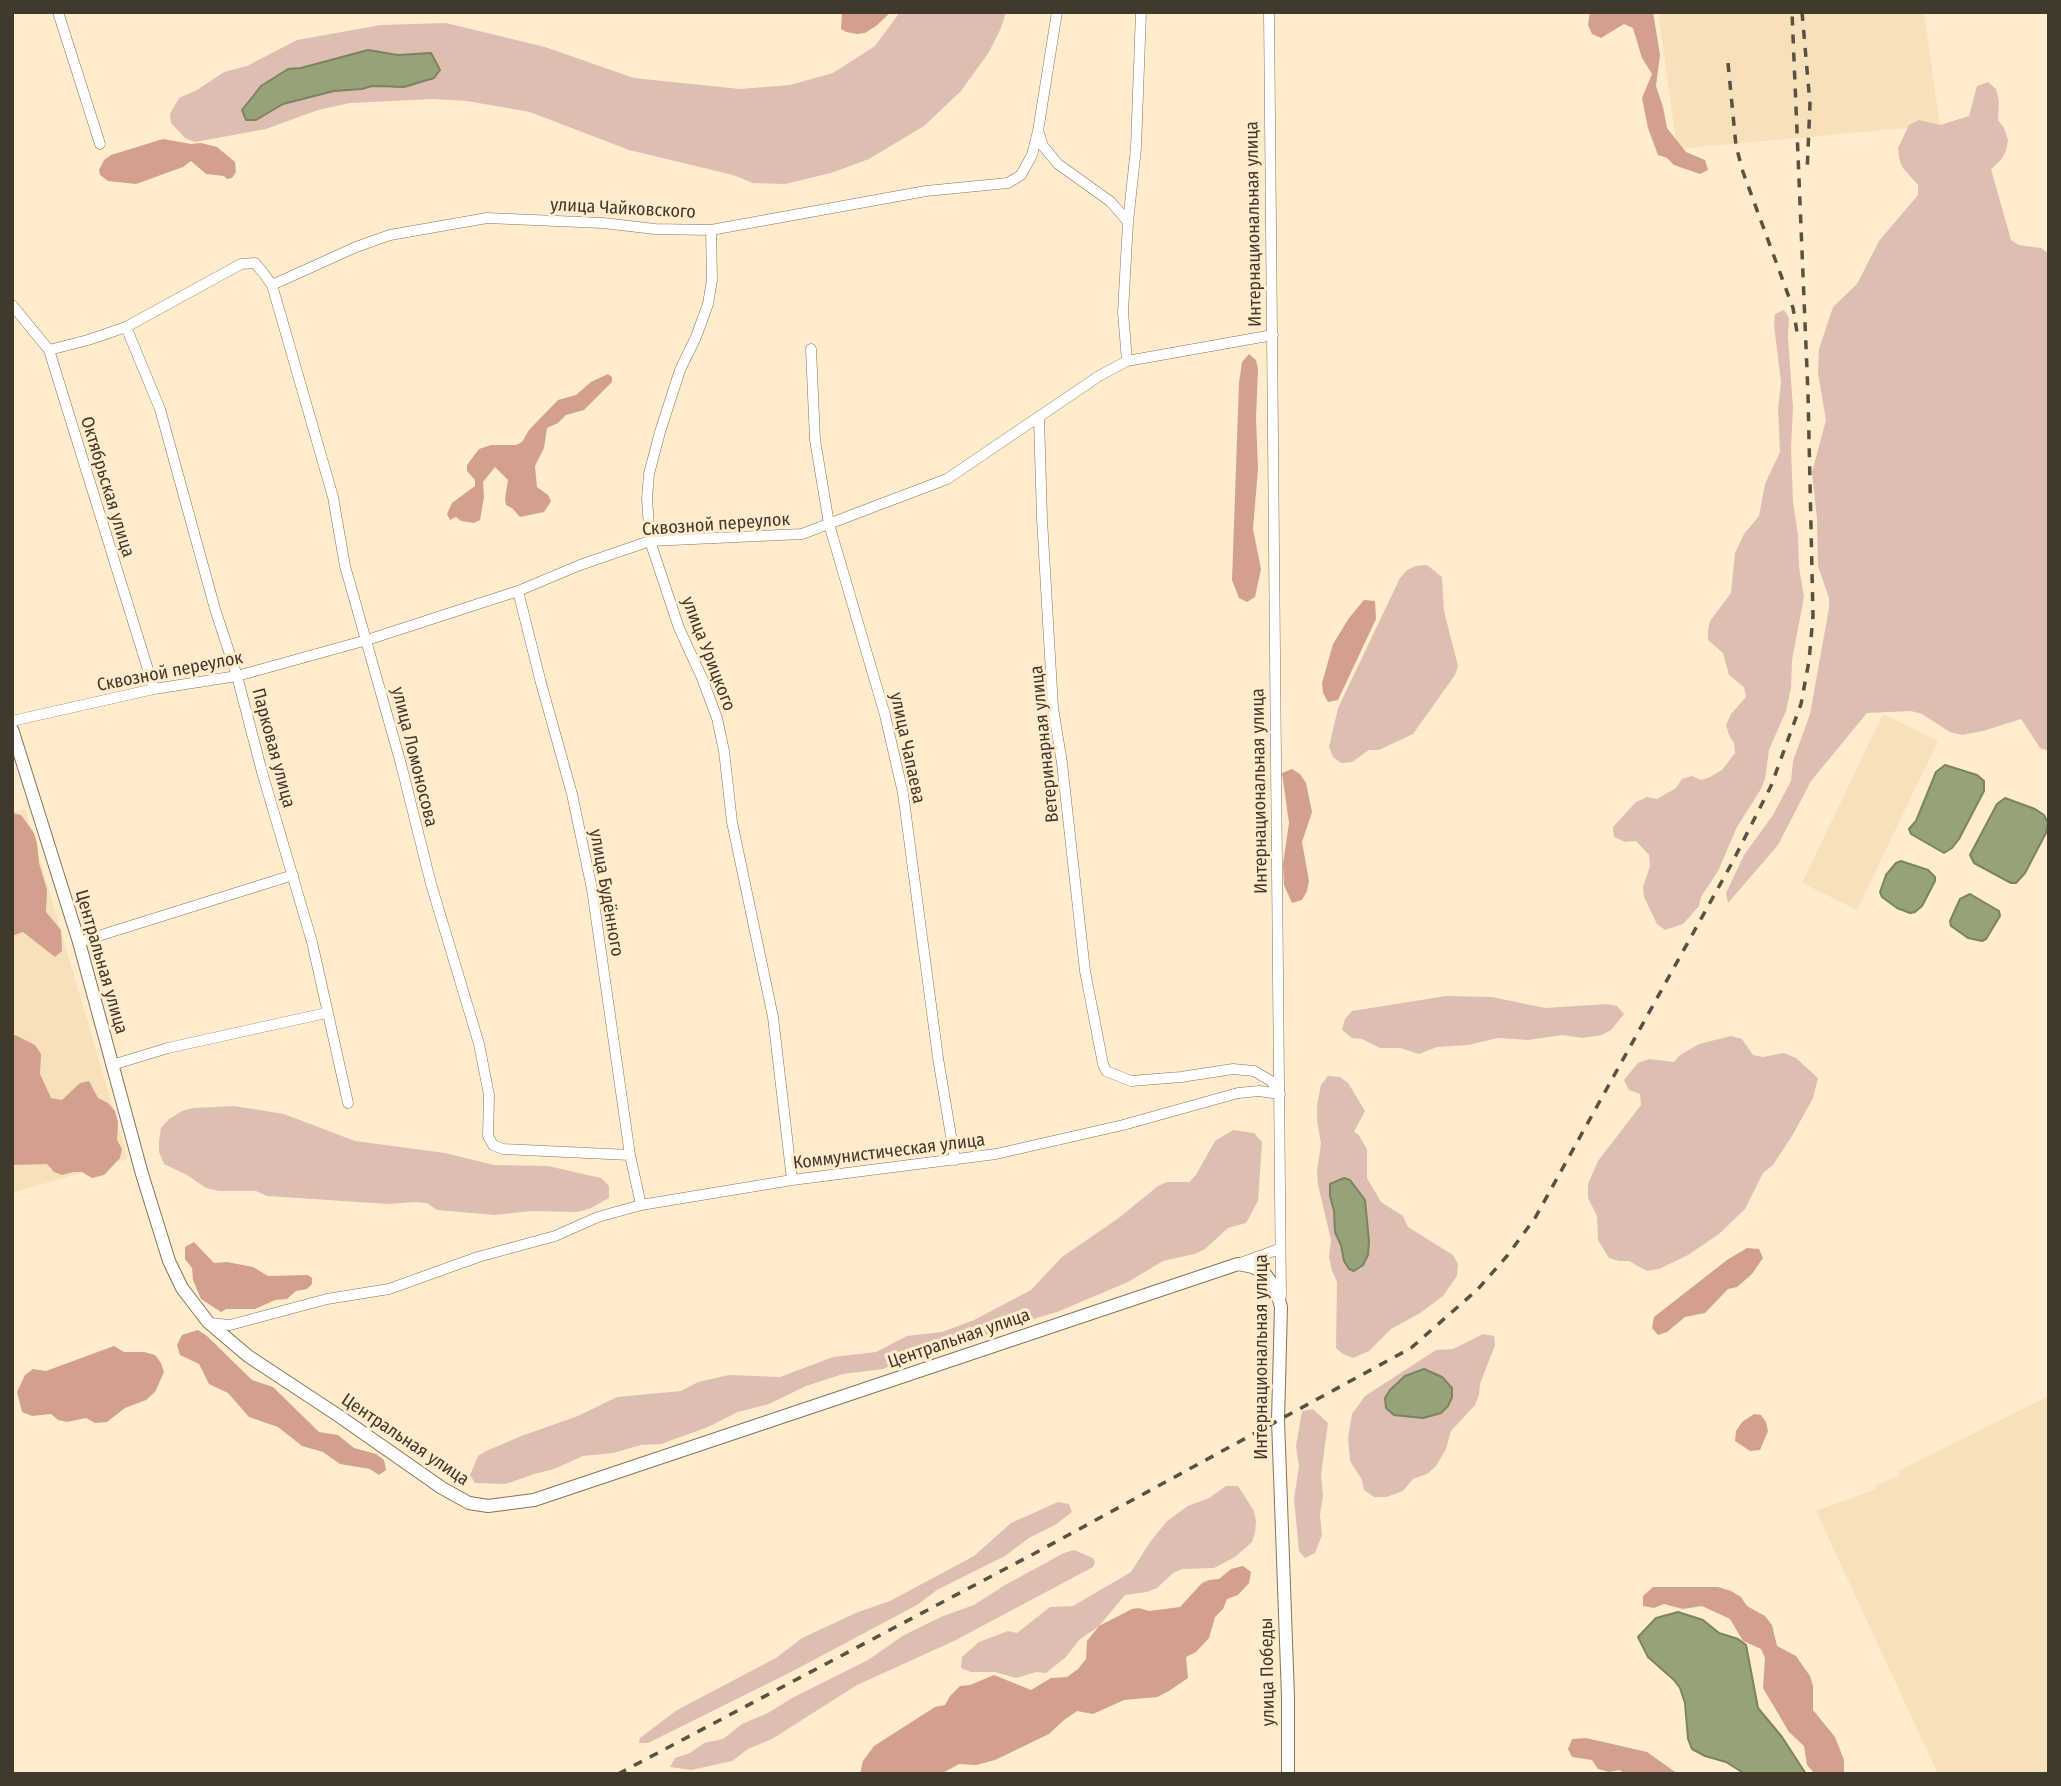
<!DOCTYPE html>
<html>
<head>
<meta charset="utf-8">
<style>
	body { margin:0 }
	#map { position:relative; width:2061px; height:1786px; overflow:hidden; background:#feeccd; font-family:"Fira Sans Condensed",sans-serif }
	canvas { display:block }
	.frame { position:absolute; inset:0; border:14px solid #40392c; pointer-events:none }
</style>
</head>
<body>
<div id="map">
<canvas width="2061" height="1786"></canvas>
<div class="frame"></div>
</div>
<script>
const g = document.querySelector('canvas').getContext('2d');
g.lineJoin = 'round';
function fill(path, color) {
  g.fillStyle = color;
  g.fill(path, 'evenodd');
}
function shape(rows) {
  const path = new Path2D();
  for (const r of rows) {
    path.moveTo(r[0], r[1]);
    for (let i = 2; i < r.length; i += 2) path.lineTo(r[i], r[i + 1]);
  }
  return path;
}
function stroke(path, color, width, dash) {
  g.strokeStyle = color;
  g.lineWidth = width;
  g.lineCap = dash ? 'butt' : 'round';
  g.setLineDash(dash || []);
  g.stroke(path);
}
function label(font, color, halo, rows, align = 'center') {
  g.font = font + ' "Fira Sans Condensed",sans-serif';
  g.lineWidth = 6;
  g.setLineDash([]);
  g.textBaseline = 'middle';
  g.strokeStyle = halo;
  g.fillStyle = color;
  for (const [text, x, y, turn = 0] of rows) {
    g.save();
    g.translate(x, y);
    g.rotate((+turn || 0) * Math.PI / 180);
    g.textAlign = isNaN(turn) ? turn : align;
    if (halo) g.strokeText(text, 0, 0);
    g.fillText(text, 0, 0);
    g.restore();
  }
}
fill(shape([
	[1658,12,1924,12,1940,125,1677,149],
	[1883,714,1938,741,1857,910,1802,883],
	[25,809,128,1159,12,1193,12,812],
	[2049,1396,2049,1774,1938,1774,1816,1511,1876,1489,1875,1486,1900,1475,1898,1471]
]), '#f7e1bb');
fill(shape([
	[900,12,1006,12,1001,28,989,52,961,91,924,126,869,159,831,173,785,184,753,183,733,175,629,150,530,112,467,101,433,99,350,103,318,110,266,129,195,142,185,138,171,123,170,114,179,98,197,90,224,72,247,66,297,40,381,25,446,23,545,47,634,78,740,89,790,85,833,73,875,46],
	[388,52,398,55,430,53,391,88,372,86,362,89,334,91,283,104,288,70],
	[1988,82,1996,89,1999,101,1998,120,2004,128,2008,140,2006,151,2001,160,1991,169,2011,240,2019,245,2041,248,2049,254,2049,751,2040,748,2021,719,1983,731,1962,735,1950,732,1922,714,1911,711,1867,713,1811,781,1778,845,1728,903,1726,893,1744,855,1773,815,1791,781,1793,761,1810,714,1829,608,1829,598,1818,566,1817,519,1812,472,1826,420,1818,373,1819,349,1833,307,1857,284,1879,241,1918,195,1918,185,1902,167,1899,158,1898,148,1909,125,1919,120,1940,125,1969,116,1977,86],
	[1784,310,1789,318,1788,337,1793,408,1791,447,1793,502,1798,535,1799,567,1804,597,1792,660,1791,688,1786,711,1769,750,1765,779,1761,789,1737,827,1718,871,1701,897,1699,906,1683,924,1665,930,1657,924,1644,897,1643,887,1650,866,1649,855,1636,841,1625,842,1614,837,1613,827,1636,802,1647,797,1657,799,1676,788,1682,779,1692,776,1701,780,1710,777,1722,770,1735,753,1734,743,1729,735,1726,725,1731,714,1746,697,1744,687,1729,675,1723,653,1708,640,1708,630,1710,621,1731,593,1735,553,1744,534,1759,516,1765,484,1780,452,1778,409,1781,382,1774,325,1775,314],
	[1427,565,1442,577,1444,611,1458,666,1455,675,1413,734,1379,750,1369,750,1352,762,1341,763,1333,757,1329,747,1338,708,1400,578,1407,570,1416,566],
	[1446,996,1492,997,1545,1008,1607,1004,1617,1006,1624,1014,1611,1030,1602,1035,1582,1038,1562,1035,1528,1040,1498,1038,1468,1045,1437,1047,1419,1054,1400,1048,1380,1048,1362,1039,1352,1038,1342,1030,1345,1019,1352,1011],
	[1731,1036,1742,1039,1753,1055,1763,1057,1784,1053,1796,1058,1818,1078,1813,1098,1792,1136,1773,1165,1763,1173,1745,1209,1719,1234,1688,1255,1659,1269,1647,1271,1629,1261,1619,1261,1609,1258,1598,1240,1597,1216,1588,1198,1588,1184,1598,1161,1641,1105,1640,1094,1629,1090,1624,1080,1638,1063,1649,1059,1674,1062,1680,1055,1699,1044],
	[1328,1076,1340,1077,1348,1083,1365,1111,1354,1132,1358,1134,1367,1149,1367,1178,1381,1202,1403,1216,1408,1227,1453,1255,1458,1264,1457,1276,1443,1296,1420,1313,1391,1329,1369,1351,1353,1358,1343,1354,1336,1348,1337,1282,1332,1271,1329,1257,1331,1240,1318,1185,1317,1171,1321,1144,1317,1120,1317,1105,1321,1085],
	[1330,1196,1365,1200,1369,1241,1367,1255,1344,1261,1341,1245,1335,1232,1334,1211],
	[234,1106,284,1114,355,1141,445,1153,494,1165,548,1166,601,1178,609,1186,609,1198,589,1209,577,1212,531,1211,495,1215,437,1210,427,1203,415,1202,388,1204,267,1196,256,1191,219,1191,206,1188,187,1175,164,1164,159,1152,159,1141,161,1128,169,1119,182,1111,193,1108],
	[1233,1130,1254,1133,1262,1142,1258,1201,1246,1223,1228,1228,1205,1249,1194,1254,1163,1261,1128,1282,1057,1312,1013,1325,937,1353,909,1358,883,1369,843,1374,806,1386,769,1404,738,1412,708,1427,661,1444,641,1445,613,1453,583,1456,554,1469,534,1474,506,1484,475,1483,470,1475,478,1456,486,1451,524,1435,578,1416,617,1397,681,1391,698,1382,729,1375,780,1377,833,1357,876,1352,907,1336,942,1332,974,1320,1031,1290,1062,1257,1120,1217,1158,1186,1167,1182,1189,1182,1196,1175,1215,1141],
	[1483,1334,1494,1336,1495,1345,1480,1384,1479,1395,1475,1405,1451,1431,1446,1449,1436,1466,1427,1474,1413,1479,1403,1491,1386,1497,1374,1497,1364,1490,1362,1480,1350,1461,1348,1438,1352,1414,1365,1396,1436,1350,1453,1349],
	[1313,1409,1328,1423,1321,1475,1323,1496,1320,1515,1322,1535,1315,1553,1305,1558,1299,1551,1294,1499,1299,1466,1296,1446,1302,1411],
	[1226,1486,1238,1486,1254,1511,1256,1521,1255,1533,1252,1542,1235,1557,1214,1568,1182,1569,1173,1573,1157,1588,1147,1592,1125,1595,1099,1626,1079,1640,1066,1657,1046,1673,1036,1672,1016,1678,995,1672,971,1672,961,1668,962,1657,979,1642,1008,1631,1017,1633,1050,1607,1073,1606,1131,1572,1150,1542,1167,1521,1188,1506,1209,1498],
	[1058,1502,1069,1504,1072,1512,1055,1525,1029,1538,1005,1556,937,1590,917,1605,791,1672,648,1743,639,1743,640,1738,677,1710,776,1658,802,1638,858,1612,890,1601,974,1556,1011,1523],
	[1074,1550,1093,1558,1095,1562,1093,1567,954,1641,857,1685,772,1739,748,1749,732,1761,691,1770,670,1767,675,1758,690,1753,704,1743,723,1739,742,1724,768,1713,792,1698,868,1660,904,1635,943,1616,974,1605,1005,1585,1064,1553]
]), '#debeb2');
fill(shape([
	[842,12,891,12,876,26,865,33,857,34,846,32,841,29],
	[1590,12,1653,12,1660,55,1656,86,1663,107,1667,128,1686,152,1705,160,1708,170,1700,174,1674,165,1667,158,1658,155,1648,128,1642,98,1652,74,1642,58,1633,28,1624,24,1601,38,1592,34,1588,25],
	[163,139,191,144,201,143,217,147,235,162,236,172,232,178,227,179,224,176,206,174,191,161,183,167,136,184,108,181,100,175,99,170,104,160,111,155],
	[1249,354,1256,360,1258,369,1256,418,1258,469,1253,529,1261,569,1255,597,1247,602,1239,598,1232,580,1239,383,1242,362],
	[608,374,612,377,612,382,584,410,566,415,558,423,547,428,544,448,535,466,537,487,548,495,551,501,544,512,520,517,512,508,506,505,505,499,508,480,495,467,483,482,484,497,480,520,474,523,461,521,456,517,450,520,447,514,452,503,475,486,475,480,467,471,467,465,479,449,491,445,516,445,522,442,529,430,558,400,576,395,591,382],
	[1364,600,1375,601,1376,619,1338,700,1328,702,1323,693,1322,683,1333,644,1349,618],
	[1292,769,1300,774,1306,783,1312,812,1302,842,1309,881,1307,891,1302,900,1292,903,1284,885,1283,864,1289,823,1282,773],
	[12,813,21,815,34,833,37,843,39,863,47,890,46,912,61,930,62,951,55,957,23,932,12,936],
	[15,1035,35,1045,41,1054,40,1074,51,1098,62,1100,80,1083,89,1081,98,1098,108,1103,115,1111,118,1122,117,1140,122,1149,120,1158,104,1175,92,1178,82,1172,73,1172,62,1175,54,1172,47,1164,12,1165,12,1037],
	[194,1242,214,1263,227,1262,253,1267,268,1276,308,1275,312,1278,312,1284,307,1289,296,1291,287,1299,275,1300,255,1309,226,1309,221,1312,201,1299,193,1280,192,1268,185,1259,185,1247],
	[1747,1248,1759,1249,1763,1258,1752,1274,1737,1287,1728,1289,1705,1313,1685,1317,1667,1332,1658,1335,1652,1328,1654,1317,1727,1260],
	[198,1330,207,1336,252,1380,273,1387,319,1432,338,1435,354,1448,376,1454,384,1460,386,1470,379,1475,370,1469,340,1464,323,1452,302,1446,278,1427,249,1417,228,1393,209,1384,199,1364,180,1355,177,1345,182,1335],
	[114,1346,124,1352,144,1352,155,1355,161,1363,164,1372,155,1392,146,1400,125,1408,107,1422,95,1423,86,1418,67,1422,58,1420,51,1414,32,1416,22,1412,17,1392,25,1375,33,1369,46,1371],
	[1754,1414,1761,1415,1766,1422,1768,1431,1760,1450,1750,1451,1735,1441,1736,1431,1742,1422],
	[1243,1566,1251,1572,1249,1583,1238,1595,1227,1599,1223,1609,1215,1617,1209,1638,1196,1652,1186,1657,1188,1678,1169,1691,1157,1697,1124,1700,1093,1714,1077,1711,1064,1720,1049,1734,995,1760,976,1765,959,1764,941,1774,860,1774,863,1761,874,1746,935,1707,945,1705,950,1696,960,1686,970,1685,994,1675,1031,1690,1051,1678,1067,1677,1078,1669,1086,1659,1087,1641,1099,1626,1132,1609,1139,1608,1149,1611,1180,1607,1202,1583,1209,1580,1219,1579,1231,1569],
	[1653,1587,1718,1587,1731,1591,1741,1597,1747,1606,1765,1616,1772,1625,1777,1646,1796,1656,1810,1676,1813,1686,1813,1710,1835,1737,1844,1760,1844,1774,1815,1774,1807,1765,1804,1746,1789,1732,1763,1688,1765,1658,1761,1649,1743,1641,1730,1619,1702,1606,1683,1609,1664,1604,1654,1608,1643,1606,1643,1596],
	[1586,1738,1647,1752,1678,1774,1624,1774,1620,1770,1609,1772,1598,1769,1592,1760,1572,1757,1568,1749,1572,1739]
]), '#d2a08d');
const water = shape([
	[368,50,398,55,431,53,440,70,434,78,404,87,372,86,362,89,334,91,283,104,256,120,246,120,242,110,254,95,261,86,288,69,301,68,368,50],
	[1945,765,1977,775,1984,781,1984,791,1959,839,1952,848,1944,853,1911,834,1909,829,1916,821,1936,772,1945,765],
	[2005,798,2035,809,2044,815,2048,823,2046,833,2025,873,2016,883,2011,883,1974,863,1970,855,1997,804,2005,798],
	[1901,861,1928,870,1935,877,1935,881,1922,906,1915,912,1910,913,1897,908,1882,897,1880,892,1886,875,1896,863,1901,861],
	[1970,894,1999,911,2000,916,1986,939,1982,941,1968,938,1951,926,1950,921,1960,899,1970,894],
	[1344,1178,1350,1180,1365,1200,1369,1241,1368,1255,1363,1265,1354,1271,1349,1269,1344,1261,1341,1245,1335,1232,1334,1211,1330,1196,1330,1184,1344,1178],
	[1424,1369,1442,1377,1452,1388,1452,1397,1448,1406,1441,1413,1423,1418,1394,1415,1386,1408,1385,1398,1390,1390,1405,1376,1424,1369],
	[1678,1612,1703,1620,1719,1633,1738,1639,1746,1645,1758,1708,1782,1737,1806,1774,1745,1774,1726,1762,1705,1756,1692,1749,1688,1739,1685,1703,1680,1688,1674,1680,1648,1657,1638,1637,1656,1618,1678,1612]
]);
fill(water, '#95a376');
stroke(water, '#7c8360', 2);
const minor = shape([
	[58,12,100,144],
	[1269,12,1281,1296],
	[1039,133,1043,146,1058,164,1111,202,1128,222],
	[711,230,712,280,708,304,696,337,680,370,660,432,649,474,647,499,650,541,679,628,702,678,717,718,724,751,732,822,773,1017,792,1180],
	[272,285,356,247,390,235,487,218,603,223,655,229,711,230,926,191,1008,183,1021,175,1032,155,1038,131,1057,12],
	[12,305,49,350,154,689],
	[126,327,160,409,215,609,237,676,262,772,312,942,348,1103],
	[811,349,815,440,829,524,885,715,903,793,938,1058,955,1160],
	[49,350,88,340,126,327,241,264,255,263,264,274,272,285,333,497,345,566,401,764,431,884,479,1044,489,1095,488,1136,493,1145,503,1149,630,1155],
	[1127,361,1123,312,1128,222,1136,148,1141,12],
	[1039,418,1042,519,1053,708,1062,763,1085,971,1103,1064,1106,1071,1131,1081,1181,1077,1233,1069,1254,1071,1271,1081,1280,1094],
	[518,591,541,683,572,794,592,889,630,1155,641,1205],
	[12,721,154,689,237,676,367,640,518,591,580,565,650,541,802,534,947,479,1099,376,1127,361,1273,335],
	[79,942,293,875],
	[112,1065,168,1048,326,1013],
	[1238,1264,1279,1249],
	[209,1323,230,1325,327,1299,389,1289,478,1257,555,1236,598,1217,641,1205,792,1180,996,1154,1123,1125,1238,1093,1259,1091,1280,1094]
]);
const tertiary = shape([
	[12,729,79,942,142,1174,169,1261,182,1288,208,1322,248,1356,339,1416,442,1488,469,1503,488,1506,534,1500,1238,1264,1253,1267,1265,1274,1276,1289,1281,1307,1278,1420,1288,1697,1288,1774]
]);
stroke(minor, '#847458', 11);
stroke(tertiary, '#847458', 14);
stroke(minor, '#fff', 10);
stroke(tertiary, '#fff', 12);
stroke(shape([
	[1802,12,1810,104,1807,173],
	[1728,63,1736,146,1743,172,1793,308,1797,332],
	[618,1774,1039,1551,1411,1348,1477,1290,1507,1256,1535,1218,1732,863,1771,786,1801,704,1809,661,1813,616,1808,394,1792,12]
]), '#595141', 3.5, [9, 9]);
label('18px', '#40392c', '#feeccd', [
	["улица Чайковского",623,209,3],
	["Интернациональная улица",1254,224,-91],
	["Октябрьская улица",107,487,73],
	["Сквозной переулок",716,525,-4],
	["улица Урицкого",708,654,69],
	["Сквозной переулок",170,672,-11],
	["Ветеринарная улица",1045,744,-96],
	["Парковая улица",273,748,75],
	["улица Чапаева",907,748,78],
	["улица Ломоносова",414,757,76],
	["Интернациональная улица",1260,791,-91],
	["улица Будённого",606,893,80],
	["Центральная улица",101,962,74],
	["Коммунистическая улица",889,1152,-7],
	["Центральная улица",959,1339,-19],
	["Интернациональная улица",1262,1357,-90],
	["Центральная улица",405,1440,34],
	["улица Победы",1268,1672,-91]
]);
</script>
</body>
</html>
